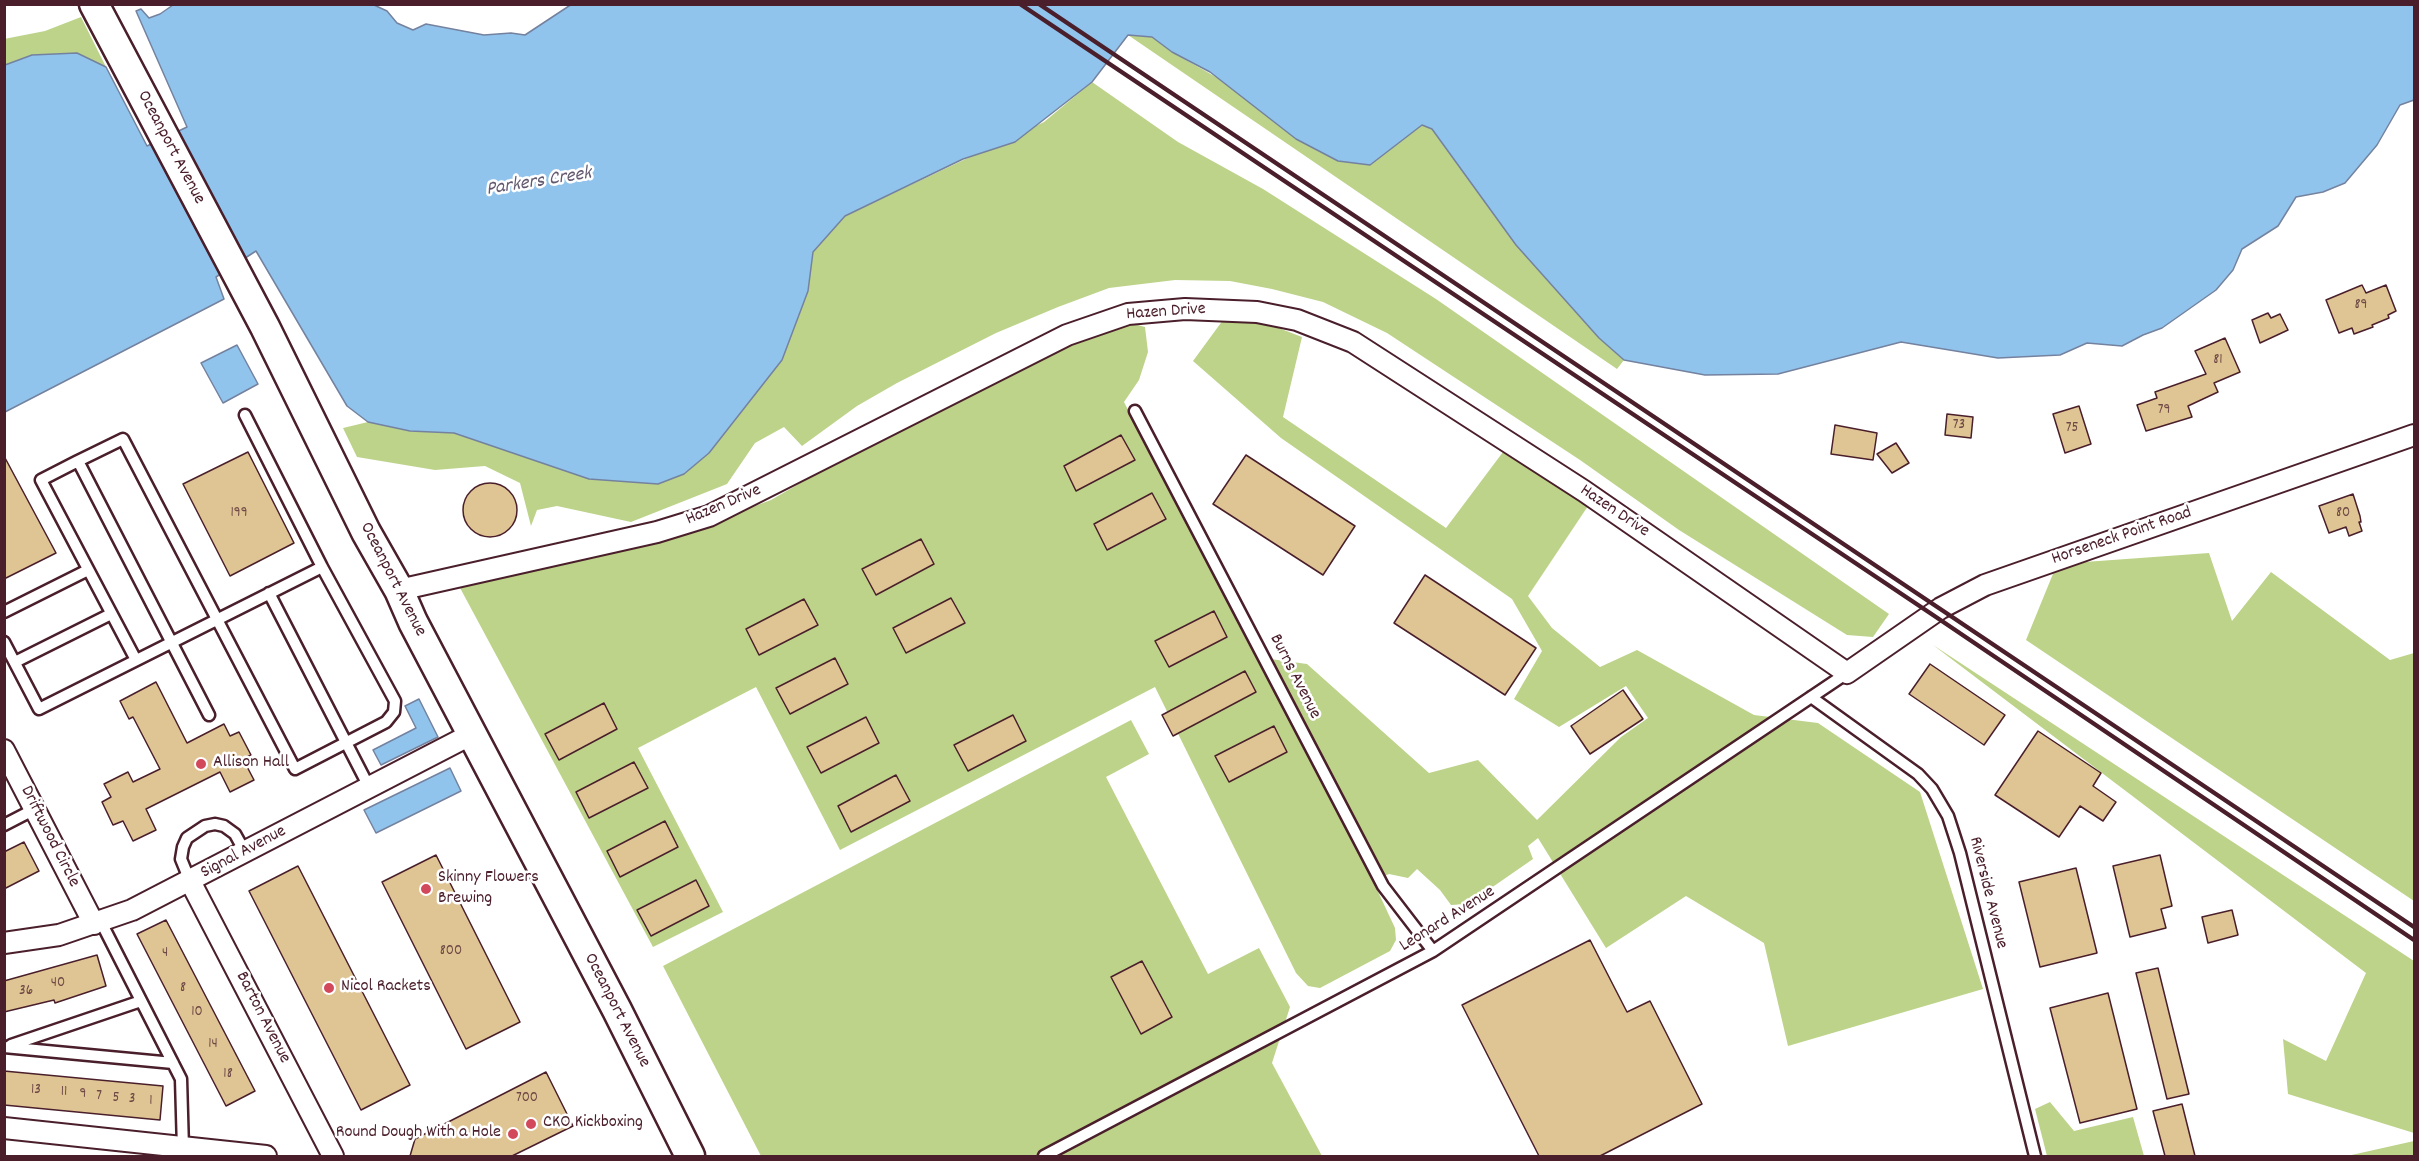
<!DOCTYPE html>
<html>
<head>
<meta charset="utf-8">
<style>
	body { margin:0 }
	#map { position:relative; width:2419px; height:1161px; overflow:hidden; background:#fff; font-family:Dekko,sans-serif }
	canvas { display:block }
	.frame { position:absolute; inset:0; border:6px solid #4a1f2b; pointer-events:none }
</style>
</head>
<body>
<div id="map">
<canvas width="2419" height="1161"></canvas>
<div class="frame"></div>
</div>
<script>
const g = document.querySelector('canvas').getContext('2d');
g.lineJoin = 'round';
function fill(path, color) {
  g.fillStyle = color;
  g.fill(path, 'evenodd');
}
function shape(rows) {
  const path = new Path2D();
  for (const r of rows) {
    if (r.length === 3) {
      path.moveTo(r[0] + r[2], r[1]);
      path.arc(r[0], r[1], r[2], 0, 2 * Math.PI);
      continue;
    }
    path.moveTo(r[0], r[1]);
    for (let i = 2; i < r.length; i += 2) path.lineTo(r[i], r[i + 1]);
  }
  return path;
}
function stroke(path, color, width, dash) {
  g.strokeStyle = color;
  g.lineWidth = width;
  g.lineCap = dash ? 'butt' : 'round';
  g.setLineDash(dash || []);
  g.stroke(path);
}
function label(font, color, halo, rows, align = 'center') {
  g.font = font + ' Dekko,sans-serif';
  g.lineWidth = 5;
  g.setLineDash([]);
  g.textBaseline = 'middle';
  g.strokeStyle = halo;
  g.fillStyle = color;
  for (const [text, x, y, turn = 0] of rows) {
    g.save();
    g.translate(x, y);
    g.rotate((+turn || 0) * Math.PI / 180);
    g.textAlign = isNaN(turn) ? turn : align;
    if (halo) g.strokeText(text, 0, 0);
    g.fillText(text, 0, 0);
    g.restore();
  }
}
fill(shape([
	[81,17,106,67,77,53,32,55,5,65,4,39,45,31],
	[1128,35,1152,37,1172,52,1370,165,1422,125,1432,129,1516,245,1599,338,1624,360,1617,369],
	[1092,82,1178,142,1263,189,1436,299,1889,614,1873,637,1847,635,1679,530,1580,460,1387,333,1323,302,1272,289,1230,281,1175,280,1109,288,1058,307,996,333,897,383,857,406,802,446,784,427,755,443,727,484,631,522,557,506,537,510,531,526,520,483,485,466,435,470,357,457,343,428,368,422,410,431,454,433,589,479,658,484,684,474,709,453,741,410,800,309,808,291,813,252,845,216,1044,122],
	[1223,320,1263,322,1302,337,1283,417,1446,528,1503,452,1588,506,1528,596,1552,628,1600,667,1637,650,1754,715,1818,723,1920,792,1983,989,1788,1046,1764,943,1686,896,1606,948,1538,838,1528,846,1533,859,1468,904,1451,905,1440,890,1417,869,1408,878,1389,874,1373,881,1395,928,1396,940,1390,951,1320,988,1308,986,1296,973,1155,687,840,850,756,687,638,748,723,912,653,947,459,586,660,541,771,500,809,478,1082,338,1126,322,1145,327,1148,352,1139,380,1124,402,1256,657,1307,664,1429,773,1478,760,1537,820,1621,737,1648,718,1626,686,1559,727,1514,699,1542,651,1512,599,1281,438,1193,361],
	[2209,553,2232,621,2271,572,2390,660,2414,653,2414,901,2026,640,2057,564],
	[1933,645,2414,961,2414,1133,2288,1094,2283,1039,2326,1061,2366,973],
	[1131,720,1149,754,1106,777,1208,974,1259,948,1290,1007,1272,1063,1322,1156,761,1156,663,966],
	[2050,1102,2074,1131,2133,1117,2144,1156,2047,1156,2035,1109],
	[2414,1141,2414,1156,2347,1156]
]), '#bdd389');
const water = shape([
	[572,4,2414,5,2414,100,2400,105,2377,145,2345,183,2323,192,2296,197,2278,226,2242,249,2233,270,2216,290,2162,328,2143,335,2122,346,2087,343,2060,355,1998,358,1901,342,1778,374,1705,375,1624,360,1599,338,1516,245,1432,129,1422,125,1370,165,1338,161,1296,139,1210,72,1172,52,1152,37,1128,35,1092,82,1015,142,963,159,845,216,813,252,808,291,782,360,709,453,684,474,658,484,589,479,454,433,410,431,368,422,347,406,256,251,216,277,224,299,5,412,5,65,32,55,77,53,106,67,147,146,187,127,136,11,141,9,149,18,160,14,173,5,374,5,387,11,397,23,413,30,426,24,484,35,511,33,525,35,572,4],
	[237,345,258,384,223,403,201,363,237,345],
	[419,699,438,737,381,765,373,750,416,728,405,706,419,699],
	[450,768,461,791,376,833,364,810,450,768]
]);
fill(water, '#90c4ed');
stroke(water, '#74829f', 1.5);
const building = shape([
	[2362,285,2366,293,2386,285,2396,311,2388,315,2389,318,2372,325,2373,327,2354,334,2352,328,2339,333,2326,300,2362,285],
	[2268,313,2271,318,2280,314,2288,330,2260,343,2252,320,2268,313],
	[2225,338,2240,372,2214,383,2218,392,2188,406,2192,417,2146,431,2137,405,2157,398,2155,392,2206,374,2195,351,2225,338],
	[2079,406,2091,444,2065,453,2053,414,2079,406],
	[1947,414,1973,417,1971,438,1945,435,1947,414],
	[1835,425,1877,433,1873,460,1831,454,1835,425],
	[1121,435,1135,460,1076,491,1064,466,1121,435],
	[1896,443,1909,463,1892,473,1877,454,1896,443],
	[248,452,294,543,230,576,183,484,248,452],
	[1246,455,1355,526,1323,575,1213,504,1246,455],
	[4,456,56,553,4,579,4,456],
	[490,510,27],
	[1152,493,1166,519,1107,550,1094,524,1152,493],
	[2353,494,2360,516,2361,522,2359,522,2362,531,2349,536,2346,527,2329,533,2319,506,2353,494],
	[921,539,934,564,876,595,862,569,921,539],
	[1425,575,1536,648,1505,695,1394,623,1425,575],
	[951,598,965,623,906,653,893,628,951,598],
	[804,599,818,625,759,655,746,629,804,599],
	[1214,611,1227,637,1169,667,1155,641,1214,611],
	[835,658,848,684,790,714,776,688,835,658],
	[1930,664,2005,715,1984,745,1909,694,1930,664],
	[1245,671,1256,692,1173,736,1162,715,1245,671],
	[156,682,187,743,224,724,230,736,239,732,251,755,243,759,254,780,230,792,220,772,146,809,156,830,133,841,123,821,113,825,102,802,111,797,104,784,128,772,133,782,160,769,133,717,129,719,120,701,156,682],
	[1623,690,1643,719,1590,754,1571,726,1623,690],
	[604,703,617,729,559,760,545,734,604,703],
	[1013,715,1026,741,968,771,954,745,1013,715],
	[866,717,879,743,821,773,807,747,866,717],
	[1274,726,1287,752,1229,782,1215,756,1274,726],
	[2038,731,2101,773,2093,786,2116,802,2103,821,2080,806,2059,837,1995,795,2038,731],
	[634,762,648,788,589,818,576,792,634,762],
	[896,775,910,801,851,832,838,806,896,775],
	[665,821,678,847,620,877,607,851,665,821],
	[24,842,39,871,4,889,4,852,24,842],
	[436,855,520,1022,466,1049,382,882,436,855],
	[2160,855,2172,906,2161,909,2166,928,2130,937,2113,866,2160,855],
	[298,866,410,1085,361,1110,249,891,298,866],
	[2076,868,2097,953,2040,967,2019,882,2076,868],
	[696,880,709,906,651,936,637,910,696,880],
	[2232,910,2238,935,2208,943,2202,917,2232,910],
	[166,920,255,1091,226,1106,137,934,166,920],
	[1590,940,1627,1012,1650,1001,1702,1104,1600,1156,1539,1156,1462,1005,1590,940],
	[97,955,106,986,55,1003,54,1000,4,1012,4,981,97,955],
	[1142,961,1172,1017,1141,1034,1111,977,1142,961],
	[2158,968,2189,1094,2167,1099,2136,973,2158,968],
	[2108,993,2137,1109,2080,1123,2050,1008,2108,993],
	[4,1071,163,1086,160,1120,4,1105,4,1071],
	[546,1072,573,1126,512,1156,410,1156,415,1139,546,1072],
	[2182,1104,2195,1156,2165,1156,2153,1111,2182,1104]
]);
fill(building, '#dfc594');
stroke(building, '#4a1f2b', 1.5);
const service = shape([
	[1135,411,1383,886,1433,951],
	[78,461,41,480,136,660],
	[269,593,369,787],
	[4,612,88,570],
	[4,642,39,709,322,567],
	[15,662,111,614],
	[1811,697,1918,774,1932,789,1948,816,1960,853,2035,1156],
	[209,715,78,461,123,439,295,769,386,722,394,712,395,701,322,567,245,415],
	[4,825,35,809],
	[190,881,181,859,183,847,187,838,205,826,215,824,224,826,235,834,245,852],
	[101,922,181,1079,183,1149],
	[11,1045,141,1001],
	[4,1047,173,1063],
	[1044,1156,1433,951,1847,673]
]);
const minor = shape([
	[399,590,657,532,709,516,1067,335,1128,314,1185,309,1257,312,1297,320,1353,342,1584,491,1847,673,1941,608,1985,585,2414,435],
	[4,750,94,924],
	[190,881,333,1156],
	[4,943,59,935,132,910,472,734],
	[4,1128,266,1156]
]);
const secondary = shape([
	[94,4,265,327,366,532,399,590,413,622,617,1010,690,1156]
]);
stroke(service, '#4a1f2b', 15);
stroke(minor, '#4a1f2b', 24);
stroke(secondary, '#4a1f2b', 33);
stroke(service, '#fff', 10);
stroke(minor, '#fff', 20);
stroke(secondary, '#fff', 28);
stroke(shape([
	[1020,4,1933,615,2414,940],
	[1039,4,2414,927]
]), '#4a1f2b', 4.5);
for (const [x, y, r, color] of [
	[201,764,6,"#d1495b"],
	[426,889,6,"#d1495b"],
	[329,988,6,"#d1495b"],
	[531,1124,6,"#d1495b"],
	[513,1134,6,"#d1495b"]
]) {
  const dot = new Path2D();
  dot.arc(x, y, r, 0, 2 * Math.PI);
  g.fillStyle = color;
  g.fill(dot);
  stroke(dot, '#fff', 2);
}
label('15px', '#6f4845', null, [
	["89",2361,306],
	["81",2218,361],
	["79",2164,411],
	["73",1959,426],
	["75",2072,429],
	["199",239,514],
	["80",2343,514],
	["800",451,952],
	["4",165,954],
	["40",58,984],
	["8",183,989],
	["36",26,992],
	["10",197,1013],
	["14",213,1045],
	["18",228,1075],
	["13",36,1091],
	["11",64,1093],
	["9",83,1095],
	["7",99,1097],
	["5",116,1099],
	["700",527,1099],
	["3",132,1100],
	["1",151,1102]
]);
label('18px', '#4a1f2b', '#fff', [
	["Oceanport Avenue",170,148,62],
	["Hazen Drive",1166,313,-4],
	["Hazen Drive",724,506,-23],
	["Hazen Drive",1614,512,34],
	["Horseneck Point Road",2122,537,-19],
	["Oceanport Avenue",392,580,63],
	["Burns Avenue",1294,677,63],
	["Driftwood Circle",49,837,63],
	["Signal Avenue",244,853,-28],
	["Riverside Avenue",1987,893,76],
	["Leonard Avenue",1448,920,-32],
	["Oceanport Avenue",616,1011,63],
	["Barton Avenue",262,1018,63]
]);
label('18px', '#4a1f2b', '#fff', [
	["Allison Hall",213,764],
	["Skinny Flowers",438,879],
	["Brewing",438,900],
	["Nicol Rackets",341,988],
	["CKO Kickboxing",543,1124],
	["Round Dough With a Hole",501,1134,"right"]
], 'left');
label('italic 20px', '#62596f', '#fff', [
	["Parkers Creek",539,183,-9]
]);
</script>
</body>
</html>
